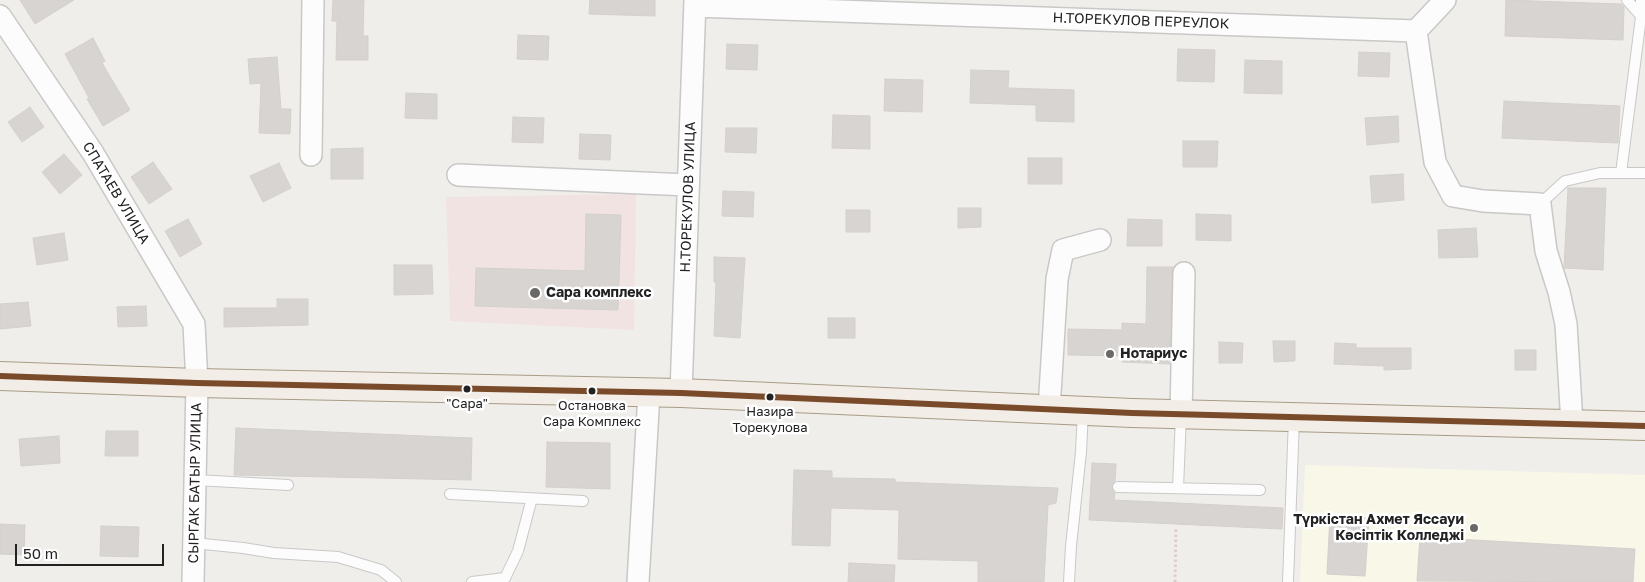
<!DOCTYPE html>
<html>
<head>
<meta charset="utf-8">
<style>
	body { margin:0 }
	#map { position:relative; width:1645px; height:582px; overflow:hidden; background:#f0eeeb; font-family:"Golos Text",sans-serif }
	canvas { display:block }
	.scale { position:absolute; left:15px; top:544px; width:149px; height:22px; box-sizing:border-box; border:2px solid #222; border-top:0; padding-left:6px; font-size:15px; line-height:18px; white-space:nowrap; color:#222; -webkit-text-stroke:4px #fff; paint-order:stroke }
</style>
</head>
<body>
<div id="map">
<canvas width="1645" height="582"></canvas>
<div class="scale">50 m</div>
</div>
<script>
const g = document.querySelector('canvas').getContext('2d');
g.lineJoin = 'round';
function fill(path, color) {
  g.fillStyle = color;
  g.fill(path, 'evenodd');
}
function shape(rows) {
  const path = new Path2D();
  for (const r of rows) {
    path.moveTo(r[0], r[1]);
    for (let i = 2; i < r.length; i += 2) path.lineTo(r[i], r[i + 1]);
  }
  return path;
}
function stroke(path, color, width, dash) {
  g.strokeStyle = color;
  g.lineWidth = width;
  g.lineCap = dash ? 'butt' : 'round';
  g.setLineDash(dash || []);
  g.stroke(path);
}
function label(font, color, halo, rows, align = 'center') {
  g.font = font + ' "Golos Text",sans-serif';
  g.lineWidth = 5;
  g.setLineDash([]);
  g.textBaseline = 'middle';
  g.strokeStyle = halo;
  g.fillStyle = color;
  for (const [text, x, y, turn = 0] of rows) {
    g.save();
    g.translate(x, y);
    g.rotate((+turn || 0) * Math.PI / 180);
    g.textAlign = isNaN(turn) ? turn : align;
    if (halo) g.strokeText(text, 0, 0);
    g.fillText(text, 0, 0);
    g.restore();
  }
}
fill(shape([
	[636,194,634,330,450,321,446,197]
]), '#f1e3e1');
fill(shape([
	[1305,465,1645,475,1645,582,1300,582]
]), '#f8f7e8');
const building = shape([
	[20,0,74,0,35,24,20,0],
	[333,0,364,0,363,36,368,36,368,60,336,60,337,21,332,21,333,0],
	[590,0,655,0,655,16,589,14,590,0],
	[1506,0,1621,4,1624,7,1623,40,1505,36,1506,0],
	[518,35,549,36,548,60,517,59,518,35],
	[93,38,105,61,102,63,130,110,103,126,87,99,89,98,65,54,93,38],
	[727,44,758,45,757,70,726,69,727,44],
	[1178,49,1215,50,1214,82,1177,81,1178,49],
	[1359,52,1390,53,1389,77,1358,76,1359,52],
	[277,57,281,109,291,109,290,134,259,133,261,83,250,84,248,59,277,57],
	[1245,60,1282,61,1282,94,1244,93,1245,60],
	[971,70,1009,71,1008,88,1074,90,1074,122,1036,121,1036,105,970,103,971,70],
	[885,79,923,80,922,112,884,111,885,79],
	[406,93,437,94,437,119,405,118,406,93],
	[1504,101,1620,106,1618,143,1502,138,1504,101],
	[30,107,44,127,22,142,8,122,30,107],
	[833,115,870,116,870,149,832,148,833,115],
	[1398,116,1399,142,1367,145,1365,118,1398,116],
	[513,117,544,118,543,143,512,142,513,117],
	[726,128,757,128,756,153,725,152,726,128],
	[580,134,611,135,610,160,579,159,580,134],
	[1183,141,1218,141,1217,167,1183,167,1183,141],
	[363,148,363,179,331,179,331,149,363,148],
	[64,154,82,175,60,194,42,172,64,154],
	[1028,158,1062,158,1062,184,1028,184,1028,158],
	[153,162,172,189,149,204,131,177,153,162],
	[279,163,291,188,263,202,250,176,279,163],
	[1403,174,1404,200,1372,203,1370,176,1403,174],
	[1568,188,1606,188,1603,270,1564,268,1568,188],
	[723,191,754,192,753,217,722,216,723,191],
	[958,208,981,208,981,227,958,228,958,208],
	[846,210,870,210,870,232,846,232,846,210],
	[586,214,621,215,618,310,475,306,476,268,585,271,586,214],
	[1196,214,1231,215,1231,241,1196,240,1196,214],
	[188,219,202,244,180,257,165,231,188,219],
	[1128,219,1162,220,1162,246,1127,246,1128,219],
	[1476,228,1478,257,1439,258,1438,230,1476,228],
	[64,233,68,260,37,265,33,238,64,233],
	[714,257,745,258,740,338,714,336,716,282,714,282,714,257],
	[394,265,432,265,433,294,394,295,394,265],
	[1147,267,1173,267,1172,273,1170,364,1122,362,1122,356,1068,355,1068,329,1122,330,1122,323,1146,324,1147,267],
	[277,299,308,299,308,325,224,327,224,308,277,308,277,299],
	[28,302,31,326,0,329,0,304,28,302],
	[146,306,147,326,118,327,117,307,146,306],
	[828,318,855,318,855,338,828,338,828,318],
	[1273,341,1295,341,1295,361,1274,362,1273,341],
	[1219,342,1243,343,1242,363,1219,363,1219,342],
	[1335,343,1356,344,1356,348,1411,348,1411,369,1384,370,1384,366,1334,364,1335,343],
	[1515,350,1536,350,1536,370,1515,370,1515,350],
	[236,428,472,438,471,480,234,475,236,428],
	[106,431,138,431,138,456,105,456,106,431],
	[59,436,60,463,21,466,19,439,59,436],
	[547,442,610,443,610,489,546,487,547,442],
	[1092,463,1116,464,1115,481,1111,486,1115,493,1114,500,1283,508,1282,529,1089,520,1092,463],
	[794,470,832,471,832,478,895,479,895,482,1058,488,1056,503,1048,505,1044,582,978,582,978,561,898,559,899,510,831,508,830,546,792,545,794,470],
	[1330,515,1369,518,1365,576,1327,574,1330,515],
	[0,524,25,525,24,555,0,554,0,524],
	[101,526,139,527,138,557,100,556,101,526],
	[1420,537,1635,549,1633,582,1417,581,1420,537],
	[849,563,895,565,894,582,848,582,849,563]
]);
fill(building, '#d7d4d2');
stroke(building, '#d3d0cc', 1);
const service = shape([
	[1627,0,1642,17],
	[1621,173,1641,17,1641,0],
	[1540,204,1565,181,1600,173,1645,173],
	[195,480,288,485],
	[1118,487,1260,490],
	[1178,488,1181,415],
	[450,494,583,501],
	[194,543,243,548,274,553,338,557,381,570,396,582],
	[472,582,505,578,518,551,532,498],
	[1069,582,1071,546,1081,452,1083,411],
	[1288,582,1294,418]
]);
const minor = shape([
	[695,6,1416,31,1435,162,1453,196,1483,201,1540,204,1546,251,1559,292,1566,324,1572,424],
	[0,16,93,153,194,324,197,383,193,582],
	[1416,31,1445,0],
	[311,155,313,0],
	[458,175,688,185],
	[681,393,695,0],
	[1049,410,1057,279,1063,250,1100,240],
	[1181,415,1184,273],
	[638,582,649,393]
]);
const primary = shape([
	[0,376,197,383,681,393,1132,413,1645,426]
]);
stroke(service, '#c9c8c7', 12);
stroke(minor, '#c9c8c7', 24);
stroke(primary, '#a79c86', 30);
stroke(shape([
	[1175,582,1176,527]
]), '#dccecd', 3, [2.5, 2.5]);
stroke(service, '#fdfcfc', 10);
stroke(minor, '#fdfcfc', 21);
stroke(primary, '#f3ede7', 28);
stroke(shape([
	[0,376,197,383,681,393,1132,413,1645,426]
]), '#7a4b2a', 6);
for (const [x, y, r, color] of [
	[535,293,6,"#6a6968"],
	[1110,354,5,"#6a6968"],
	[467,389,4.5,"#222"],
	[592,391,4.5,"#222"],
	[770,397,4.5,"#222"],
	[1474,528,5,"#6a6968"]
]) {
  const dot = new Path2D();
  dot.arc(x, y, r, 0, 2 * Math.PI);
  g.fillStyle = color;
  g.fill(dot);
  stroke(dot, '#fff', 2);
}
label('13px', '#222', '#fff', [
	["\"Сара\"",467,404],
	["Остановка",592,406],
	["Сара Комплекс",592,422],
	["Назира",770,412],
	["Торекулова",770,428]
]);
label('14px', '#222', '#fff', [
	["Н.ТОРЕКУЛОВ ПЕРЕУЛОК",1141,21,2],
	["СПАТАЕВ УЛИЦА",116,193,59],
	["Н.ТОРЕКУЛОВ УЛИЦА",688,197,-88],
	["СЫРГАК БАТЫР УЛИЦА",195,483,-89]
]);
label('bold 14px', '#222', '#fff', [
	["Сара комплекс",546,293],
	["Нотариус",1120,354],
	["Түркістан Ахмет Яссауи",1464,520,"right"],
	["Кәсіптік Колледжі",1464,536,"right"]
], 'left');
</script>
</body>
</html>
